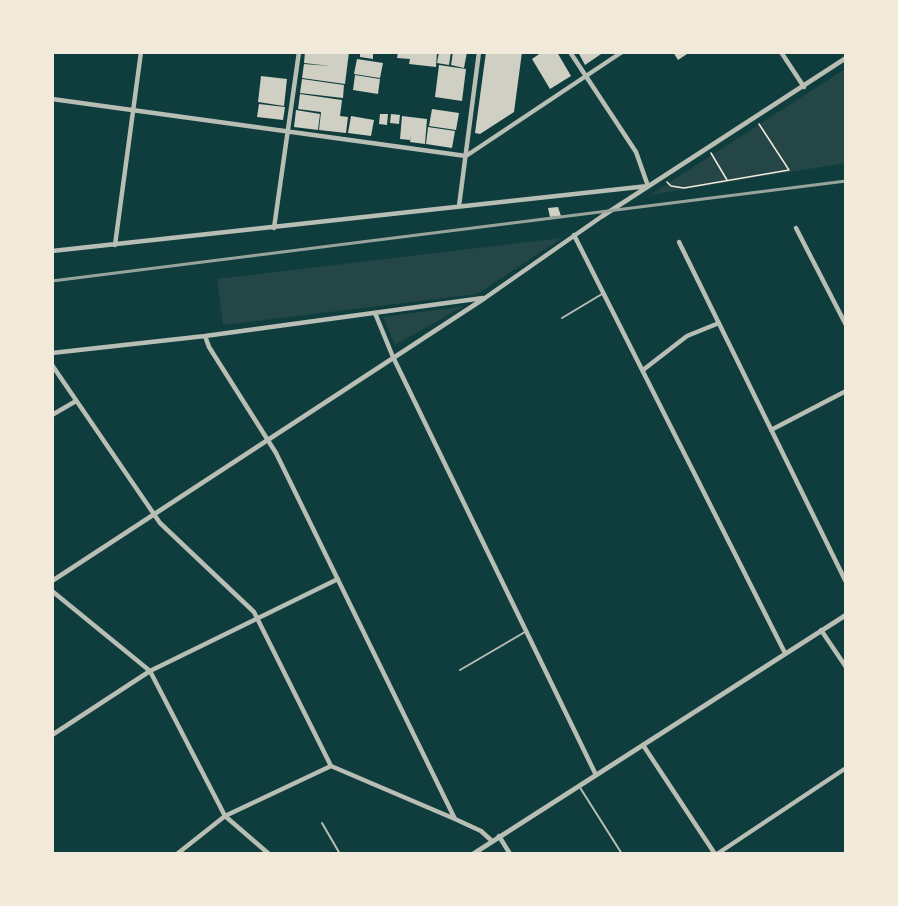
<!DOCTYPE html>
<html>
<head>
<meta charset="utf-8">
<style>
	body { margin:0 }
	#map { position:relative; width:898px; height:906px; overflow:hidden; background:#0f3d3e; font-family:"Fira Sans Condensed",sans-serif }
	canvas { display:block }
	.frame { position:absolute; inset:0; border:54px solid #f1e9da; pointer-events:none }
</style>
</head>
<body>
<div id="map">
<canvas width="898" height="906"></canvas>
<div class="frame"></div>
</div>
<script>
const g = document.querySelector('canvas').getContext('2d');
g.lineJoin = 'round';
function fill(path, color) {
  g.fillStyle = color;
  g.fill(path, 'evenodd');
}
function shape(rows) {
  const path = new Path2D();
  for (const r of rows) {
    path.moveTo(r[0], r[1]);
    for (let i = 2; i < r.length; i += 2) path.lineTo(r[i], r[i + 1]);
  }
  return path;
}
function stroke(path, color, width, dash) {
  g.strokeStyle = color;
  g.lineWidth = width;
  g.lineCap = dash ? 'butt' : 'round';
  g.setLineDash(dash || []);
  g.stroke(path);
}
fill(shape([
	[845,69,845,163,650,195],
	[562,238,477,294,223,325,217,279],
	[464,306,395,345,383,317]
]), '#244646');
fill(shape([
	[305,52,349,52,345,84,302,78,304,64,330,66,304,63],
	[360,52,373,52,373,59,360,57],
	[398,52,437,52,436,67,409,64,410,59,397,58],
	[439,52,451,52,449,65,437,63],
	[453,52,467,52,464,68,451,65],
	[486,52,522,52,514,112,480,134,475,133],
	[542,52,557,52,571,76,550,89,532,59],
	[578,52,604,52,585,65],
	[673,52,690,52,678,60],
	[357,59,383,63,380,78,354,74],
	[439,65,466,69,462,101,435,97],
	[355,75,380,79,378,94,353,90],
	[261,76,287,79,284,106,258,102],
	[302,79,344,85,343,98,300,93],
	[300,94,342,100,340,116,348,117,346,133,319,130,321,112,298,109],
	[259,104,285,107,283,120,257,117],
	[432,109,459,113,456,130,429,126],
	[296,110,320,114,318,130,294,127],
	[380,114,388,114,387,125,379,124],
	[391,114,400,115,399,124,390,123],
	[351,116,374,120,371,136,348,133],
	[402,116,427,119,425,144,410,142,411,134,410,140,400,139],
	[428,127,455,131,452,148,426,144],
	[558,207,561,216,550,217,548,208]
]), '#cfcfc3');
stroke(shape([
	[711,153,727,180],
	[667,182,671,186,684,188,789,170,759,124]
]), '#f1e9da', 1.5);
stroke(shape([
	[562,318,602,294],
	[460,670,525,632],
	[579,786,622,854],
	[322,823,340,854]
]), '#b8beb3', 2);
stroke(shape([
	[781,52,804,87],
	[52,99,466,156,622,52],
	[459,206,479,52],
	[274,228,299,52],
	[796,228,846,325],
	[574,235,785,653],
	[679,242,846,582],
	[115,245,141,52],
	[52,251,648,186,636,152,570,52],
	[375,313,393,357,596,775],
	[205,336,209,347,276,453,455,819,481,831,492,841],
	[52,353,205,336,483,298],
	[52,365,160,523,254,612,331,766,455,819],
	[643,370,687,336,719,323],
	[52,415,76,401],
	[771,430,846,391],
	[52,581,485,298,601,217,846,58],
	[52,591,150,671,225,816,269,854],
	[821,630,846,667],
	[52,735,150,671,338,579],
	[643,745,715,854],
	[499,836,510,854],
	[177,854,225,816,331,766],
	[717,854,846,768]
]), '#b8beb3', 4.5);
stroke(shape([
	[473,854,846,615]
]), '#b8beb3', 5);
stroke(shape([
	[52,281,846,181]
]), '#97a49c', 3);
</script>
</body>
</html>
